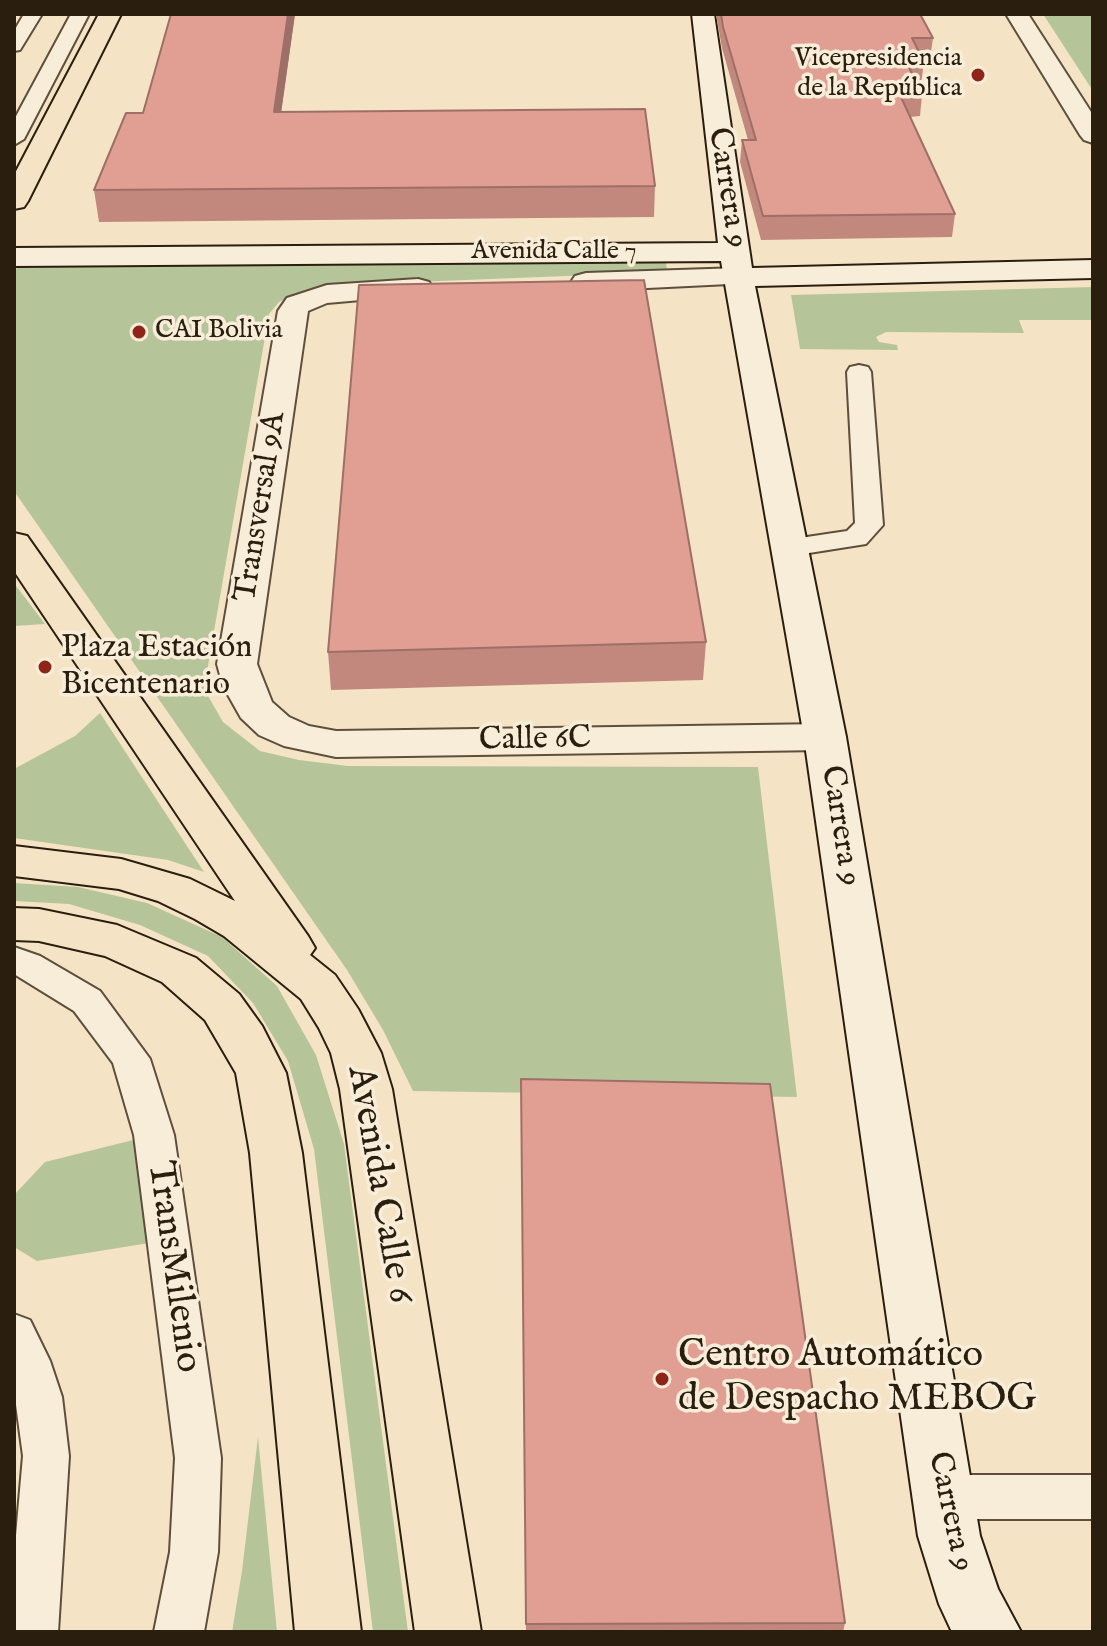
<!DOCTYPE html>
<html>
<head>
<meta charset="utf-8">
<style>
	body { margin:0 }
	#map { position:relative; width:1107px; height:1646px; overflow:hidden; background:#f5e3c5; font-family:"IM FELL English",serif }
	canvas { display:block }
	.frame { position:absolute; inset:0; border:16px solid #2a1e0e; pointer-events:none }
</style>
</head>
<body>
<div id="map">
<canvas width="1107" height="1646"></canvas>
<div class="frame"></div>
</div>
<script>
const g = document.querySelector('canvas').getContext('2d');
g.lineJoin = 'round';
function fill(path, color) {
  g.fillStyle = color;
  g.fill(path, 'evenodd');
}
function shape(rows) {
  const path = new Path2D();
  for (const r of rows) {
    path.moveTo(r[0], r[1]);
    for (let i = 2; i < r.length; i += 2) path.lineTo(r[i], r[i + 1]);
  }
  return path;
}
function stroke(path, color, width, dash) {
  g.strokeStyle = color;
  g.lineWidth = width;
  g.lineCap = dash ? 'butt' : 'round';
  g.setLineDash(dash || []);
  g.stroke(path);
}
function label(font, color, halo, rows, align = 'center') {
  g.font = font + ' "IM FELL English",serif';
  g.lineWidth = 7;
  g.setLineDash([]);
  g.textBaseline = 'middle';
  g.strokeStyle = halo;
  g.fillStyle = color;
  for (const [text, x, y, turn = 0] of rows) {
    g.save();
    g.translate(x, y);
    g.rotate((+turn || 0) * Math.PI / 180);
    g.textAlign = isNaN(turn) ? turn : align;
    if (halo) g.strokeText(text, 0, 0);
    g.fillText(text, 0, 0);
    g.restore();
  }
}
fill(shape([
	[1043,14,1093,14,1093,91],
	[666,261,667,272,365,284,318,289,293,295,279,302,269,314,204,689,223,722,260,751,299,760,348,766,758,767,797,1097,413,1091,383,1030,347,970,14,491,14,273,18,266],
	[1093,287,1093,320,1019,320,1024,333,886,332,876,337,879,342,897,345,898,350,800,349,791,295],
	[14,583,45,624,14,626],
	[100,713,204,872,168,860,14,838,14,769,75,736],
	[14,883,78,887,147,903,222,937,277,986,316,1055,344,1144,408,1632,373,1632,314,1149,288,1061,253,1003,208,956,140,925,69,904,14,901],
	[145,1137,168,1240,37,1261,14,1247,14,1195,45,1162],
	[258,1437,277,1632,232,1632,242,1571]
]), '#b6c599');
const lane = shape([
	[24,14,42,14,20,50,14,51,14,31,24,14],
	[71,14,89,14,24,139,14,145,14,120,71,14],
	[859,365,868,367,871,372,883,525,866,544,790,556,780,553,776,547,780,541,847,531,855,523,847,372,850,367,859,365],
	[14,947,40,956,100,991,150,1059,174,1135,221,1458,218,1552,204,1632,154,1632,170,1552,175,1458,134,1135,113,1063,74,1011,14,974,14,947],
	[14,1314,30,1320,50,1361,62,1397,69,1456,58,1632,14,1632,14,1558,23,1456,14,1390,14,1314],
	[942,1475,1093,1475,1093,1519,942,1519,925,1513,918,1497,925,1481,942,1475]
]);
const street = shape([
	[1006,14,1028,14,1093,115,1093,143,1084,140,1080,135,1006,14],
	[740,268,750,271,755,277,750,283,586,291,575,288,571,282,575,276,586,273,740,268],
	[418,279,429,282,433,288,429,294,327,303,308,311,257,664,272,702,289,717,309,726,336,731,825,724,840,728,846,737,840,746,825,750,336,757,284,746,259,735,241,718,223,686,217,664,278,311,287,298,327,285,418,279]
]);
const secondary = shape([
	[692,14,714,14,752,268,1093,260,1093,278,755,286,846,737,980,1536,998,1589,1021,1632,952,1632,939,1604,918,1536,804,737,721,261,14,266,14,248,718,243,692,14]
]);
const primary = shape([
	[99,14,121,14,28,201,24,207,14,209,14,175,99,14],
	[14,533,27,536,308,936,315,948,310,955,335,975,358,1009,381,1053,392,1089,481,1632,415,1632,340,1089,331,1053,319,1028,301,999,224,936,195,919,158,901,119,889,14,876,14,846,121,859,190,879,235,901,14,571,14,533],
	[14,908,39,909,117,925,196,958,239,994,262,1026,286,1073,302,1153,361,1632,295,1632,250,1153,236,1073,205,1020,162,982,105,956,39,941,14,940,14,908]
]);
stroke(lane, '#5d4f3c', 4);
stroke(street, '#5d4f3c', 4);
stroke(secondary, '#2a1e0e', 4);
stroke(primary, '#2a1e0e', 4);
fill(lane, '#f8edd9');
fill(street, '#f8edd9');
fill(secondary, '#f8edd9');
fill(primary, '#f5e3c5');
fill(shape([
	[171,14,295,14,281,112,655,186,654,217,99,222,94,190,143,113],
	[716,14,920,14,933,38,930,59,922,59,924,62,921,84,917,84,922,95,920,116,910,117,955,214,952,237,761,240,740,162,742,140,748,140,722,48],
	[706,642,703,680,331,690,328,652],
	[521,1079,845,1623,843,1632,526,1632]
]), '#c2887e');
fill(shape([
	[288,14,295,14,277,142,274,112]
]), '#9e6f67');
const building = shape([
	[171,14,288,14,274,112,645,109,655,186,94,190,126,113,143,113,171,14],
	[721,14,920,14,933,38,912,38,924,62,907,63,922,95,900,95,955,214,763,216,742,140,756,140,723,27,721,14],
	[644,280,706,642,328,652,359,285,644,280],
	[521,1079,770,1084,845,1623,526,1624,521,1079]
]);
fill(building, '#e19e93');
stroke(building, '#9e6f67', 2);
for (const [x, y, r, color] of [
	[978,75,8,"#8f2418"],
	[139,332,8,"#8f2418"],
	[45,667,8,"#8f2418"],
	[662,1379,8,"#8f2418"]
]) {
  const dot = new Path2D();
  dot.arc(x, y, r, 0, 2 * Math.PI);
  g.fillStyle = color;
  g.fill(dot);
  stroke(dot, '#f8edd9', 3);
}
label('26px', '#2a1e0e', '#f8edd9', [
	["Vicepresidencia",962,60],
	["de la República",962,90],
	["CAI Bolivia",155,332,"left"]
], 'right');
label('26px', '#2a1e0e', '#f8edd9', [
	["Avenida Calle 7",554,253]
]);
label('32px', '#2a1e0e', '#f8edd9', [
	["Carrera 9",726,188,81],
	["Transversal 9A",262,507,-81],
	["Calle 6C",535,741,-1],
	["Carrera 9",839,826,81],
	["Carrera 9",949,1512,78]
]);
label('32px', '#2a1e0e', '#f8edd9', [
	["Plaza Estación",61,649],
	["Bicentenario",61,686]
], 'left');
label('38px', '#2a1e0e', '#f8edd9', [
	["Avenida Calle 6",378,1185,80],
	["TransMilenio",172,1267,82]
]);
label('38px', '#2a1e0e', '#f8edd9', [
	["Centro Automático",678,1357],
	["de Despacho MEBOG",678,1401]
], 'left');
</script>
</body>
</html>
